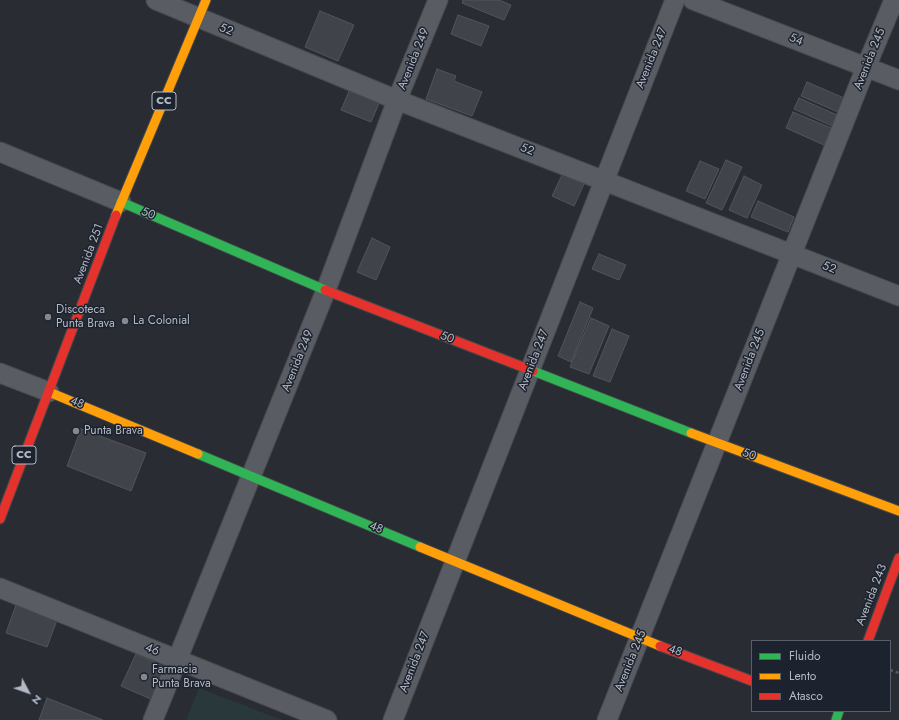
<!DOCTYPE html>
<html>
<head>
<meta charset="utf-8">
<style>
	body { margin:0 }
	#map { position:relative; width:899px; height:720px; overflow:hidden; background:#292d33; font-family:Jost,sans-serif }
	canvas { display:block }
	.legend { position:absolute; left:751px; top:640px; width:140px; height:72px; box-sizing:border-box; background:#1d232e; border:1px solid #595f6a; margin:0; padding:5px 7px; list-style:none; font-size:12px; color:#b3b9c5 }
	.legend li { display:flex; align-items:center; gap:8px; height:20px }
	.legend b { width:20px; border:1px solid #595f6a }
	.north { position:absolute; left:8px; top:672px; width:40px; height:40px; -webkit-text-stroke:3px #1d232e; paint-order:stroke; rotate:131deg; font-size:11px; font-weight:700; line-height:16px; text-align:center; color:#b3b9c5 }
	.north::after { content:''; display:block; margin:auto; width:14px; height:18px; background:#b3b9c5; clip-path:polygon(50% 0,100% 100%,50% 72%,0 100%) }
</style>
</head>
<body>
<div id="map">
<canvas width="899" height="720"></canvas>
<ul class="legend">
<li><b style="height:5px;background:#30b455"></b>Fluido</li>
<li><b style="height:5px;background:#ff9f0a"></b>Lento</li>
<li><b style="height:5px;background:#e5322d"></b>Atasco</li>
</ul>
<div class="north">N</div>
</div>
<script>
const g = document.querySelector('canvas').getContext('2d');
g.lineJoin = 'round';
function fill(path, color) {
  g.fillStyle = color;
  g.fill(path, 'evenodd');
}
function shape(rows) {
  const path = new Path2D();
  for (const r of rows) {
    path.moveTo(r[0], r[1]);
    for (let i = 2; i < r.length; i += 2) path.lineTo(r[i], r[i + 1]);
  }
  return path;
}
function stroke(path, color, width, dash) {
  g.strokeStyle = color;
  g.lineWidth = width;
  g.lineCap = dash ? 'butt' : 'round';
  g.setLineDash(dash || []);
  g.stroke(path);
}
function label(font, color, halo, rows, align = 'center') {
  g.font = font + ' Jost,sans-serif';
  g.lineWidth = 3;
  g.setLineDash([]);
  g.textBaseline = 'middle';
  g.strokeStyle = halo;
  g.fillStyle = color;
  for (const [text, x, y, turn = 0] of rows) {
    g.save();
    g.translate(x, y);
    g.rotate((+turn || 0) * Math.PI / 180);
    g.textAlign = isNaN(turn) ? turn : align;
    if (halo) g.strokeText(text, 0, 0);
    g.fillText(text, 0, 0);
    g.restore();
  }
}
fill(shape([
	[199,688,282,720,186,720]
]), '#29383a');
const building = shape([
	[463,0,499,0,511,5,504,20,462,3,463,0],
	[320,11,354,25,338,61,305,47,320,11],
	[458,15,489,26,481,46,451,34,458,15],
	[437,69,456,76,454,81,482,92,472,116,426,99,437,69],
	[807,82,844,98,838,112,801,96,807,82],
	[350,89,380,101,371,122,341,110,350,89],
	[799,98,837,115,832,126,794,109,799,98],
	[793,112,831,128,824,145,786,128,793,112],
	[726,160,742,167,722,210,706,203,726,160],
	[700,161,719,169,705,199,686,191,700,161],
	[563,173,585,182,574,206,552,196,563,173],
	[744,176,762,185,747,218,729,210,744,176],
	[758,201,794,217,788,232,751,217,758,201],
	[372,238,390,247,376,280,357,272,372,238],
	[599,254,626,265,619,280,592,269,599,254],
	[580,302,593,308,571,362,558,356,580,302],
	[591,318,609,326,589,374,570,367,591,318],
	[612,329,629,336,610,382,593,376,612,329],
	[81,429,146,453,131,491,67,466,81,429],
	[16,605,57,620,47,647,6,633,16,605],
	[136,654,167,668,153,700,121,686,136,654],
	[47,698,103,720,39,720,47,698]
]);
fill(building, '#404349');
stroke(building, '#51555b', 1);
const street = shape([
	[156,0,397,100,899,296],
	[693,0,899,80],
	[0,152,121,202],
	[0,373,49,392],
	[0,588,327,720],
	[153,720,326,290,397,100,438,0],
	[393,720,675,0],
	[607,720,866,67,894,0]
]);
const fast = shape([
	[121,202,325,290],
	[533,371,691,433],
	[198,454,420,547],
	[836,720,839,711]
]);
const slow = shape([
	[116,215,206,0],
	[49,392,198,454],
	[691,433,899,511],
	[420,547,660,646]
]);
const jam = shape([
	[325,290,533,371],
	[0,519,116,215],
	[868,641,899,558],
	[660,646,752,681]
]);
stroke(street, '#45484c', 21);
stroke(fast, '#45484c', 11);
stroke(slow, '#45484c', 11);
stroke(jam, '#45484c', 11);
stroke(shape([
	[890,670,899,673]
]), '#575b5f', 2.5, [3, 3]);
stroke(street, '#595c62', 19);
stroke(fast, '#30b455', 9);
stroke(slow, '#ff9f0a', 9);
stroke(jam, '#e5322d', 9);
for (const [x, y, r, color] of [
	[48,317,4,"#838892"],
	[125,321,4,"#838892"],
	[76,431,4,"#838892"],
	[144,677,4,"#838892"]
]) {
  const dot = new Path2D();
  dot.arc(x, y, r, 0, 2 * Math.PI);
  g.fillStyle = color;
  g.fill(dot);
  stroke(dot, '#1d232e', 1.5);
}
for (const [x, y, w] of [
	[164,101,24],
	[24,455,24]
]) {
  const box = new Path2D();
  box.roundRect(x - w / 2, y - 9, w, 18, 3);
  g.fillStyle = '#1d232e';
  g.fill(box);
  stroke(box, '#b3b9c5', 1);
}
label('bold 11px', '#b3b9c5', null, [
	["CC",164,101],
	["CC",24,455]
]);
label('12px', '#b3b9c5', '#1d232e', [
	["52",226,30,22],
	["54",796,40,21],
	["Avenida 247",652,58,-68],
	["Avenida 249",414,59,-68],
	["Avenida 245",870,59,-68],
	["52",527,150,21],
	["50",148,214,23],
	["Avenida 251",89,254,-69],
	["52",829,268,22],
	["50",447,338,21],
	["Avenida 247",534,360,-69],
	["Avenida 245",750,360,-69],
	["Avenida 249",298,361,-68],
	["48",77,403,23],
	["50",749,455,21],
	["48",376,528,23],
	["Avenida 243",872,595,-69],
	["46",152,650,22],
	["48",675,651,21],
	["Avenida 245",631,661,-68],
	["Avenida 247",415,662,-69]
]);
label('12px', '#b3b9c5', '#1d232e', [
	["Discoteca",56,310],
	["Punta Brava",56,324],
	["La Colonial",133,321],
	["Punta Brava",84,431],
	["Farmacia",152,670],
	["Punta Brava",152,684]
], 'left');
</script>
</body>
</html>
